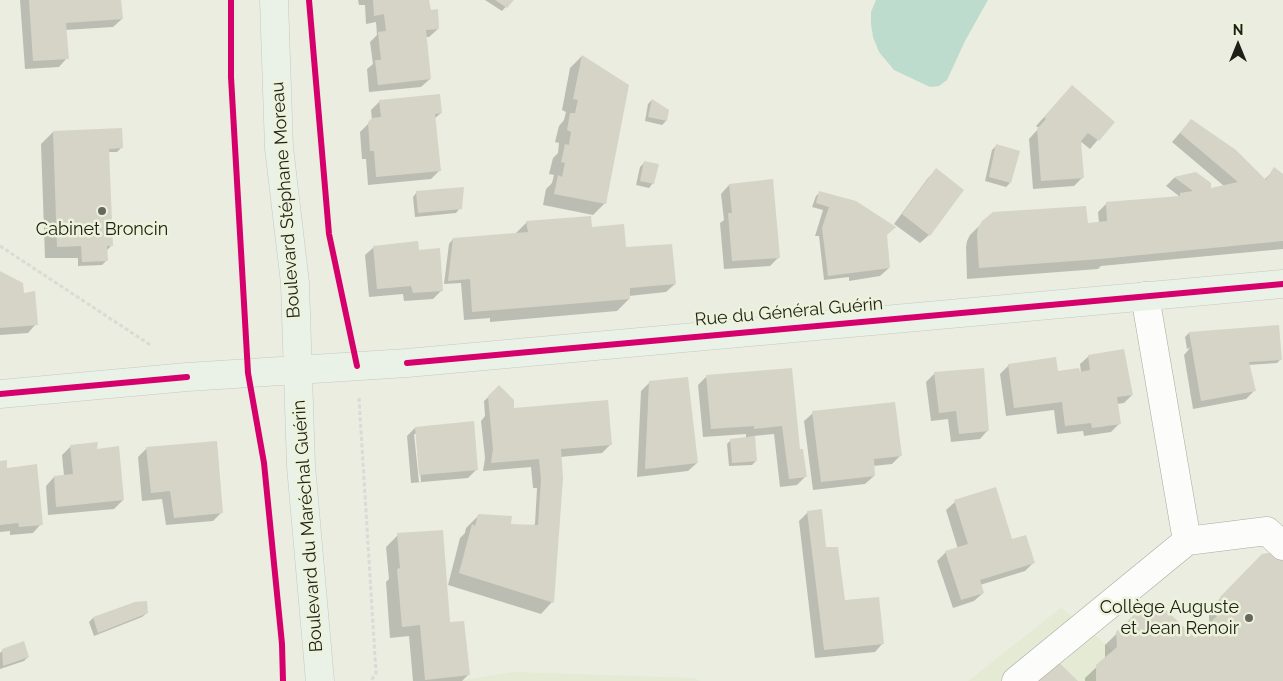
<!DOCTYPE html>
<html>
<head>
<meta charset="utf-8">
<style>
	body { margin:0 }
	#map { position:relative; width:1283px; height:681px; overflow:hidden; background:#eaede0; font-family:Raleway,sans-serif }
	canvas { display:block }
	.north { position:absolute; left:1213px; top:20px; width:50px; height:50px; -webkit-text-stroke:4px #edf2db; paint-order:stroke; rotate:0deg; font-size:14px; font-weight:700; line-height:20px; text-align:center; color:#1e2017 }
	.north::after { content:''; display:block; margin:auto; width:18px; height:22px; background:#1e2017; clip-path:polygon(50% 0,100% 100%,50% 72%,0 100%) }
</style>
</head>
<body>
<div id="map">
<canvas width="1283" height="681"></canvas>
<div class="north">N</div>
</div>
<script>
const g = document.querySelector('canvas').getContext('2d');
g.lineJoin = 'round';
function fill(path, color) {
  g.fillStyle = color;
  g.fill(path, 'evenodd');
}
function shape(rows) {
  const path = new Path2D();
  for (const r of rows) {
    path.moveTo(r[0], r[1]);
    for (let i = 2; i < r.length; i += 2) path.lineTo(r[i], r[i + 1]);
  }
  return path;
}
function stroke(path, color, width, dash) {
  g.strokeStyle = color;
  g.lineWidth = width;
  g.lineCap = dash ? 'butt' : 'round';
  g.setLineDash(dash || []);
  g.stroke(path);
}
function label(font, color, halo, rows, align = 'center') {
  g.font = font + ' Raleway,sans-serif';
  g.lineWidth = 5;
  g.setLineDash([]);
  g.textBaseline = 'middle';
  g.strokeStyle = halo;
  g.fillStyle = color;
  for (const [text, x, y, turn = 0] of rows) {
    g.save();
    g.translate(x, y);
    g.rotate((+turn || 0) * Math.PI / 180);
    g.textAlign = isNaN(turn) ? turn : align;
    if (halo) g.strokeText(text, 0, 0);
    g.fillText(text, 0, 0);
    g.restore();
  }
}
fill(shape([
	[1275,552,1283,561,1283,681,968,681,1061,608,1113,650,1117,647,1116,632,1145,604,1159,603,1195,637,1221,612,1220,597,1262,554],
	[513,672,693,678,700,681,459,681]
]), '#e4ead3');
fill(shape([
	[876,0,988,0,965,41,947,80,939,86,930,87,894,70,879,52,873,37,871,24,871,12]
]), '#bddcce');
fill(shape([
	[20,0,120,0,122,19,113,27,65,30,67,58,59,67,25,69],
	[358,0,428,0,430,12,438,29,429,37,426,37,430,79,421,87,369,92,367,69,373,64,370,42,377,35,376,22,366,24,365,5,359,5],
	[485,0,512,0,502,11],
	[582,56,605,203,593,215,543,205,546,189,552,183,554,175,549,174,553,158,558,153,559,143,555,142,559,126,564,120,566,112,562,110,570,68],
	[1072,86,1113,122,1090,149,1080,141,1083,177,1074,186,1033,189,1029,139,1039,128,1036,126],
	[652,100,666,121,662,125,645,121,648,104],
	[380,101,441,113,434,119,440,170,431,179,368,185,366,159,362,159,360,132,372,120,371,110],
	[1191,120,1264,180,1275,169,1283,176,1283,249,1101,266,1098,269,967,279,966,247,967,241,970,235,983,222,1087,224,1099,223,1098,212,1107,203,1177,198,1179,196,1166,186,1174,178,1196,174,1210,190,1224,186,1172,142],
	[53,132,122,147,117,152,108,152,112,245,106,251,106,261,102,265,78,266,78,258,45,258,41,144],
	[996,146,1010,183,1006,187,985,181,992,150],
	[644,163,653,183,649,188,636,185,640,167],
	[936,170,929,235,920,243,894,224,928,178],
	[729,185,779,257,770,266,724,269,720,223,724,220,721,194],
	[417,192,460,208,456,213,415,217,413,197],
	[820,192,886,235,889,268,880,276,849,281,849,277,824,280,819,236,815,236,823,210,812,207,816,196],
	[527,222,591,228,675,284,666,292,629,296,629,299,617,311,490,322,490,318,464,320,461,283,444,284,449,244,453,239,515,234],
	[374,247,418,252,442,290,433,299,404,301,403,294,369,297,365,255],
	[0,272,23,294,36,324,28,333,0,335],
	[1189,333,1281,359,1277,363,1248,365,1254,391,1246,399,1193,409,1184,355,1190,348,1187,349,1185,337],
	[1089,356,1132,395,1124,403,1117,404,1119,424,1111,432,1084,436,1083,431,1057,434,1054,410,1006,416,1000,374,1009,365,1057,372,1079,373,1081,373,1080,364],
	[791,369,799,451,805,477,797,485,780,487,774,434,753,436,756,461,752,465,729,466,727,444,731,440,746,439,746,434,703,437,698,385,706,377],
	[935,373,988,430,980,439,951,442,948,419,931,421,926,382],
	[650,382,697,463,688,471,637,477,641,391],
	[499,387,511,410,611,444,602,453,560,457,552,602,541,614,448,585,460,538,465,533,466,528,478,516,509,525,532,526,535,524,537,488,533,488,531,467,483,471,485,458,481,421,485,416,484,401],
	[813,413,901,455,892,464,873,466,874,476,865,484,813,490,804,421],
	[415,428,477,469,468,478,411,483,407,436],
	[414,434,417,434,421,482,419,482],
	[71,446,96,450,123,500,114,509,48,515,46,486,54,477,64,476,62,455],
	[147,448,222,512,213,521,166,525,162,499,142,501,138,457],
	[0,462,41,524,33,533,10,535,10,531,0,532],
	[955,502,1012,541,1034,562,1025,571,980,585,983,593,974,601,953,608,937,561,946,552,958,549,946,510],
	[808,512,825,549,843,601,883,643,875,652,815,658,799,521],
	[398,535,449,623,468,675,462,681,413,681,409,636,390,638,386,582,389,579,386,547],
	[1263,555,1283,562,1283,681,1085,681,1085,678,1105,659,1105,645,1146,605,1195,639,1209,625,1209,610],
	[135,603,147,613,142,617,94,636,89,622,93,618],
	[3,650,28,657,24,661,0,669,0,653]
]), '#0003');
fill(shape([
	[29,0,121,0,123,19,66,23,69,59,33,61],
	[373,0,429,0,431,10,438,9,439,29,426,30,431,79,378,85,375,60,381,60,378,32,386,31,384,14,374,16],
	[495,0,514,0,507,8],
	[582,55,629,85,606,204,554,194,558,175,562,177,565,163,561,162,565,144,569,145,571,132,567,130,570,113,575,113,578,100,573,99],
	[1072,85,1115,122,1099,141,1088,133,1081,141,1084,178,1041,181,1037,129,1046,119,1044,117],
	[440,94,442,113,435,114,441,171,376,177,374,151,370,151,368,122,372,118,381,117,379,100],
	[652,99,669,110,667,121,648,117],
	[1191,119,1236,150,1266,180,1274,167,1283,174,1283,241,1100,259,979,268,977,235,978,228,982,221,993,212,1086,206,1088,223,1107,221,1106,202,1180,196,1180,193,1193,191,1174,177,1196,172,1211,183,1211,188,1238,182,1180,133],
	[122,128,123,148,109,149,113,246,107,246,108,261,82,262,81,246,57,247,53,131],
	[996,144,1020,151,1011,183,989,177],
	[644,161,659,164,654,184,640,181],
	[936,168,964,190,930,236,902,214],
	[773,179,780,258,732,261,728,213,732,213,729,184],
	[464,187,462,209,418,213,416,191],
	[819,191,856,201,896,227,887,235,890,268,828,276,822,228,829,207,816,203],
	[591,216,592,227,624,224,626,247,672,244,676,284,630,288,630,299,472,312,470,279,448,281,453,238,528,232,526,221],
	[418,241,419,250,440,248,443,291,413,293,411,286,377,289,373,246],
	[0,271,23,283,24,293,35,291,38,325,0,328],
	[1279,325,1282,360,1249,362,1256,391,1201,401,1189,332],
	[1124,349,1133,395,1117,397,1121,424,1092,428,1091,423,1065,426,1062,402,1014,408,1008,364,1056,357,1058,371,1079,368,1080,372,1090,370,1088,355],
	[792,368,800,449,803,449,807,477,789,479,782,426,754,429,754,426,711,429,706,375],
	[984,368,989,431,959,434,956,411,939,413,934,372],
	[688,377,698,463,645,469,649,381],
	[499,385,514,400,514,408,608,400,612,445,561,449,563,478,554,603,459,573,472,524,475,526,478,514,512,516,511,524,538,525,541,480,539,459,491,463,493,449,488,396],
	[895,402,902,456,874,459,875,476,821,482,812,411],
	[474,421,478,470,419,475,415,427],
	[755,436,757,461,732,463,730,439],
	[217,441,223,513,174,518,170,491,151,493,146,447],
	[98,442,97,449,119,446,124,500,56,507,54,476,73,474,70,445],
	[7,460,7,468,37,464,43,525,19,527,18,523,0,525,0,461],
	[996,487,1012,539,1026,535,1035,563,980,580,984,593,961,600,945,551,968,544,954,500],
	[822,509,826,547,838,547,845,600,879,597,884,644,824,650,807,511],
	[443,530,450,622,464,621,470,675,425,680,420,625,402,627,397,569,400,568,397,533],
	[1275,552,1283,561,1283,681,1096,681,1096,665,1117,647,1116,632,1145,604,1159,603,1195,638,1221,612,1220,597,1262,554],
	[147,601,148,613,98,633,93,617,135,602],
	[24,641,29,657,3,666,2,649],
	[1054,658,1078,681,1032,681]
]), '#d5d4c7');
const minor = shape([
	[1145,296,1187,541,1267,531,1283,546],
	[1016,681,1187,541]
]);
const major = shape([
	[274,0,279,148,295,283,301,466,320,681],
	[0,394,187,377,407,363,1283,284]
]);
stroke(minor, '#a9aba1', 29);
stroke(major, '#c6c8c1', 29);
stroke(shape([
	[0,246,152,346],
	[359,398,376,673,371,681]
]), '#dadad7', 3, [4, 2.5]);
stroke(minor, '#fcfcfa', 28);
stroke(major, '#eaf2e8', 28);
stroke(shape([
	[231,0,231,77,248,373,264,463,282,644,283,681],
	[309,0,329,234,357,366],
	[407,363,1283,284],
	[0,394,187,377]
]), '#d6006c', 6);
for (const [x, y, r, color] of [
	[102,211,5,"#65685d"],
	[1249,618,5,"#65685d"]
]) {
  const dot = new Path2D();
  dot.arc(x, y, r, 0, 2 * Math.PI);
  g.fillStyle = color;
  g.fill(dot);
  stroke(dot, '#edf2db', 2);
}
label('18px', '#1e2017', '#edf2db', [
	["Boulevard Stéphane Moreau",286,200,-94],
	["Rue du Général Guérin",789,312,-5],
	["Boulevard du Maréchal Guérin",308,526,-94]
]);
label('18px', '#1e2017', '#edf2db', [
	["Cabinet Broncin",102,230],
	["Collège Auguste",1239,608,"right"],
	["et Jean Renoir",1239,629,"right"]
]);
</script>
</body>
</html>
